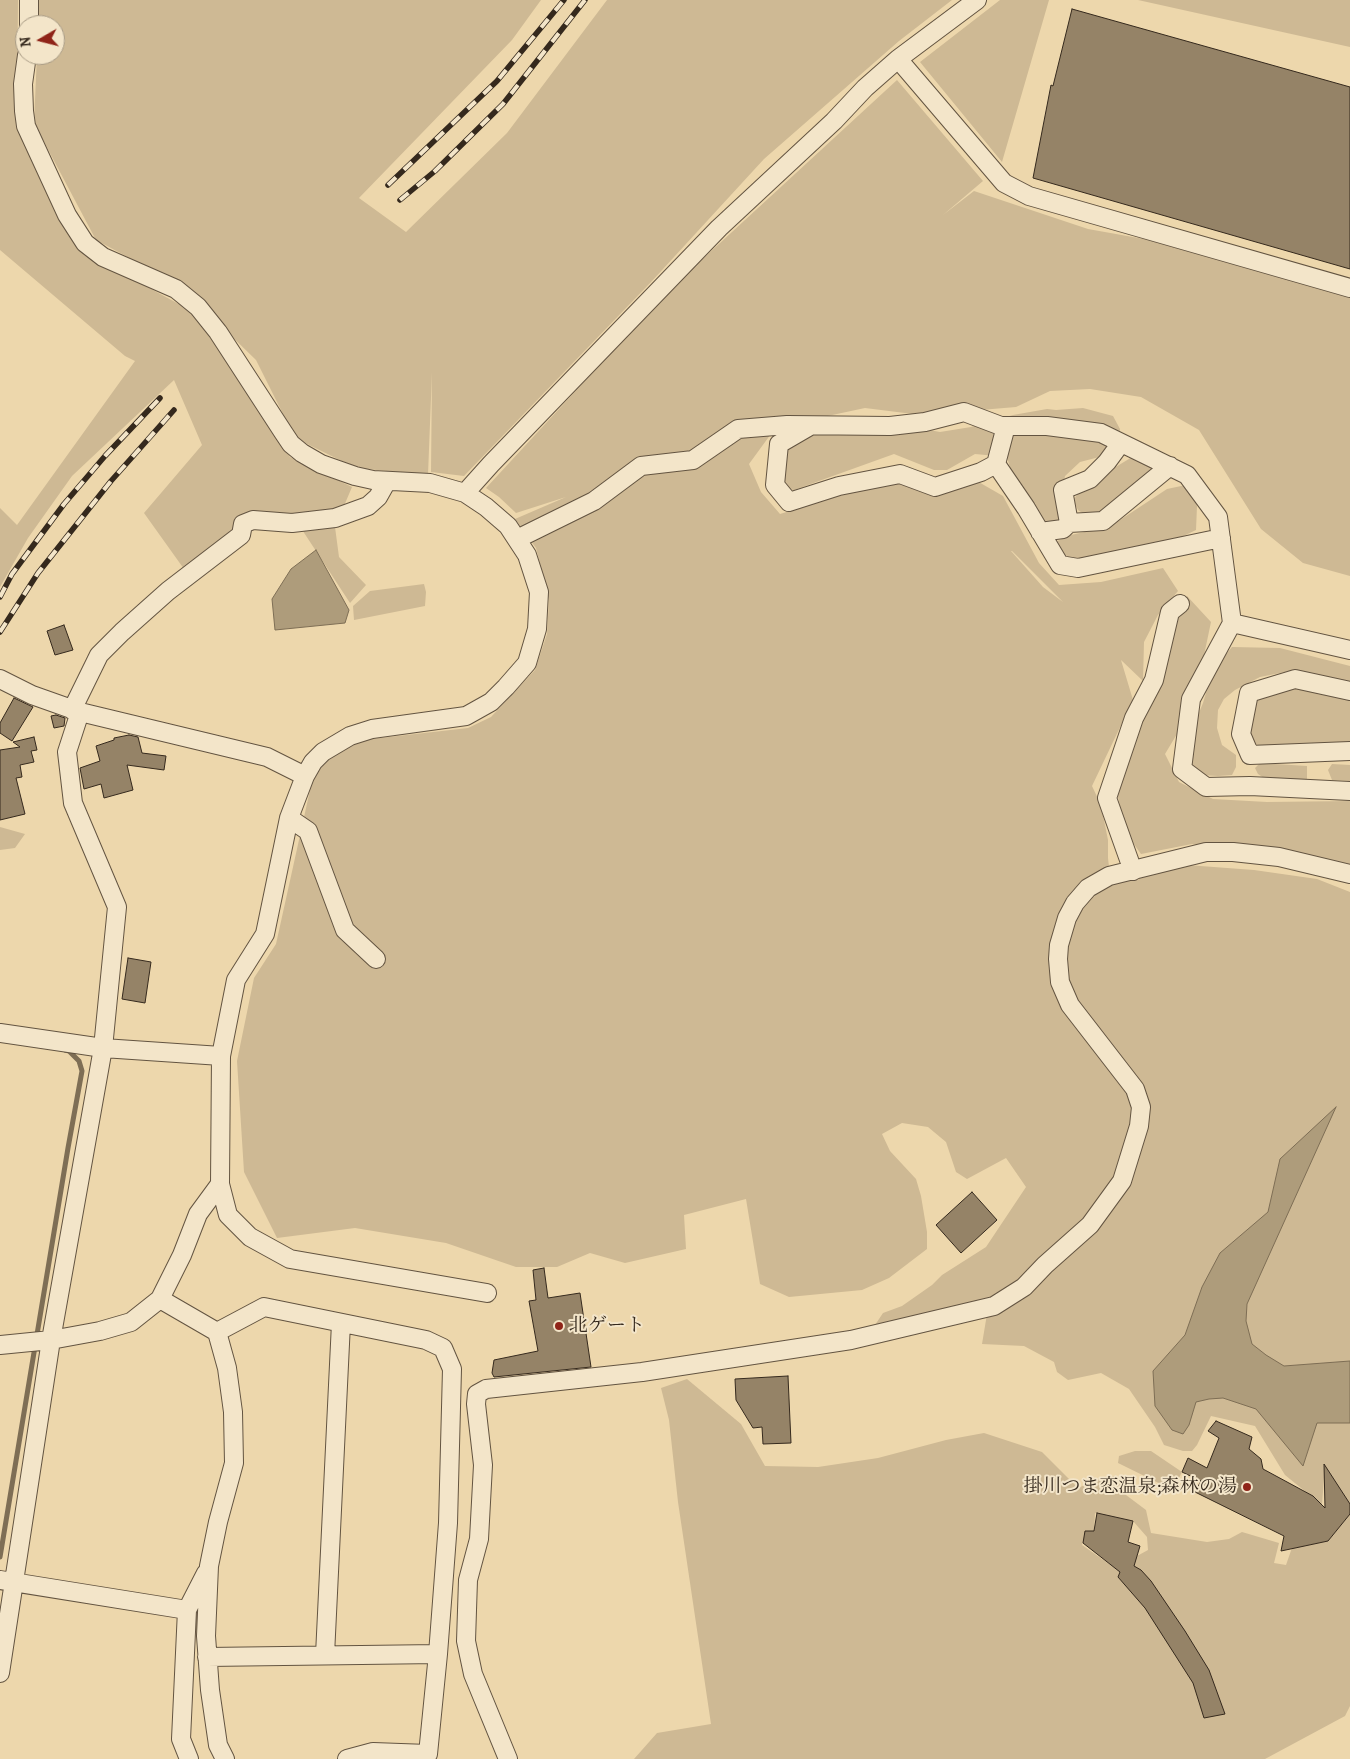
<!DOCTYPE html>
<html>
<head>
<meta charset="utf-8">
<style>
	body { margin:0 }
	#map { position:relative; width:1350px; height:1759px; overflow:hidden; background:#edd7ac; font-family:Alegreya,serif }
	canvas { display:block }
	.north { position:absolute; left:15px; top:15px; width:50px; height:50px; box-sizing:border-box; background:#f3e5c9; border:1px solid #a79a84; border-radius:50%; rotate:262deg; font-size:14px; font-weight:700; line-height:20px; text-align:center; color:#35291d }
	.north::after { content:''; display:block; margin:auto; width:18px; height:22px; background:#8f2418; clip-path:polygon(50% 0,100% 100%,50% 72%,0 100%) }
</style>
</head>
<body>
<div id="map">
<canvas width="1350" height="1759"></canvas>
<div class="north">N</div>
</div>
<script>
const g = document.querySelector('canvas').getContext('2d');
g.lineJoin = 'round';
function fill(path, color) {
  g.fillStyle = color;
  g.fill(path, 'evenodd');
}
function shape(rows) {
  const path = new Path2D();
  for (const r of rows) {
    path.moveTo(r[0], r[1]);
    for (let i = 2; i < r.length; i += 2) path.lineTo(r[i], r[i + 1]);
  }
  return path;
}
function stroke(path, color, width, dash) {
  g.strokeStyle = color;
  g.lineWidth = width;
  g.lineCap = dash ? 'butt' : 'round';
  g.setLineDash(dash || []);
  g.stroke(path);
}
function label(font, color, halo, rows, align = 'center') {
  g.font = font + ' Alegreya,"Noto Serif JP",serif';
  g.lineWidth = 4;
  g.setLineDash([]);
  g.textBaseline = 'middle';
  g.strokeStyle = halo;
  g.fillStyle = color;
  for (const [text, x, y, turn = 0] of rows) {
    g.save();
    g.translate(x, y);
    g.rotate((+turn || 0) * Math.PI / 180);
    g.textAlign = isNaN(turn) ? turn : align;
    if (halo) g.strokeText(text, 0, 0);
    g.fillText(text, 0, 0);
    g.restore();
  }
}
fill(shape([
	[0,0,18,0,17,125,68,233,87,254,186,308,228,360,290,457,352,487,335,527,339,557,366,585,350,603,297,522,243,524,189,576,144,513,202,445,174,380,72,476,28,538,0,587,0,508,17,525,135,361,125,356,0,250],
	[34,0,541,0,512,40,359,198,406,232,507,133,607,0,952,0,899,41,764,159,652,281,464,476,431,472,432,372,428,475,356,468,295,438,256,360,178,284,96,240,34,123,37,55,55,55,55,25,35,25],
	[1000,0,1049,0,1002,162,920,62],
	[1138,0,1350,0,1350,47],
	[897,80,983,181,943,215,974,191,1088,229,1239,256,1350,291,1350,576,1303,563,1261,529,1199,430,1141,397,1090,389,1050,391,1016,407,921,415,865,408,776,427,749,464,761,492,780,514,845,494,896,471,917,485,963,473,1003,496,1039,563,1059,585,1101,582,1163,568,1178,591,1158,615,1144,642,1143,681,1121,660,1133,700,1092,786,1101,805,1108,840,1108,858,1110,876,1160,863,1254,870,1317,879,1350,892,1350,1504,1329,1473,1324,1478,1322,1505,1285,1475,1255,1426,1211,1416,1197,1445,1192,1451,1183,1451,1164,1445,1155,1427,1129,1389,1101,1373,1068,1380,1057,1372,1054,1362,1024,1346,982,1344,988,1308,884,1325,875,1325,883,1313,902,1306,932,1285,942,1275,986,1247,1026,1187,1006,1158,967,1179,956,1172,946,1142,928,1127,902,1123,882,1134,890,1151,916,1179,921,1196,927,1232,927,1249,889,1278,862,1290,789,1297,760,1284,746,1199,684,1215,686,1249,625,1263,590,1253,557,1267,516,1267,446,1243,355,1228,277,1238,244,1172,237,1061,254,978,276,944,312,781,326,760,354,741,468,728,491,717,535,670,547,634,549,600,536,548,515,519,566,497,516,513,499,497,486,488,669,290],
	[1011,551,1012,551,1063,602,1043,587],
	[1083,408,1113,416,1120,429,1119,444,1107,455,1080,462,1065,476,1061,499,1063,529,1038,524,1033,503,1014,482,1007,457,975,454,947,470,934,470,894,454,794,490,784,489,779,460,790,447,810,436,849,428,908,426,940,432,971,427,1013,415,1047,409,1056,410],
	[1157,450,1157,459,1148,478,1112,510,1088,517,1078,510,1073,500,1090,479,1114,468,1142,451],
	[1186,485,1193,489,1197,506,1196,530,1175,540,1067,563,1055,542,1071,535,1111,526,1167,489],
	[424,584,426,592,425,606,354,620,353,606,370,591],
	[1187,596,1211,622,1199,679,1180,729,1165,754,1179,782,1213,799,1267,802,1350,801,1350,872,1192,844,1141,854,1126,833,1118,797,1119,776,1149,706,1180,604],
	[1232,647,1280,648,1350,666,1350,684,1295,670,1260,677,1235,690,1224,699,1218,710,1217,728,1222,745,1236,755,1236,767,1232,775,1218,776,1200,775,1191,770,1194,725,1203,703,1208,686,1217,665],
	[1290,687,1350,698,1350,745,1262,748,1241,734,1251,700],
	[1260,763,1307,766,1307,780,1264,778,1258,774,1255,768],
	[1332,764,1350,765,1350,781,1332,780,1328,770],
	[0,827,25,834,15,848,0,850],
	[687,1379,741,1424,765,1466,818,1467,878,1458,946,1440,984,1433,1042,1452,1078,1488,1103,1477,1117,1476,1126,1495,1146,1510,1151,1533,1207,1542,1229,1539,1242,1532,1279,1543,1274,1563,1286,1565,1294,1542,1304,1546,1328,1541,1350,1514,1350,1706,1345,1716,1265,1759,634,1759,657,1733,711,1724,678,1502,669,1420,661,1388],
	[1095,1513,1133,1521,1147,1537,1148,1550,1126,1562,1118,1570,1082,1545,1087,1531,1094,1531],
	[1135,1451,1151,1451,1182,1472,1173,1490,1118,1463,1119,1456]
]), '#ceb994');
const water = shape([
	[316,550,349,610,345,623,275,630,272,599,291,569,316,550],
	[1336,1107,1247,1304,1246,1321,1252,1344,1266,1355,1284,1366,1350,1361,1350,1423,1317,1423,1303,1466,1256,1409,1223,1398,1209,1399,1196,1402,1189,1425,1183,1434,1172,1430,1155,1406,1153,1371,1185,1335,1202,1287,1220,1253,1268,1212,1280,1159,1336,1107]
]);
fill(water, '#ae9c7b');
stroke(water, '#7e6e55', 1);
stroke(shape([
	[0,1557,68,1148,82,1071,79,1061,69,1051,65,1050]
]), '#7e6e55', 5);
const building = shape([
	[1072,9,1350,87,1350,269,1033,178,1051,85,1053,86,1072,9],
	[64,625,73,650,55,655,47,631,64,625],
	[14,698,33,707,12,741,0,733,0,723,14,698],
	[56,715,65,718,64,726,54,728,51,716,56,715],
	[129,735,138,737,142,753,166,756,164,770,127,765,133,790,104,798,101,784,84,789,80,768,100,761,96,746,114,740,114,738,129,735],
	[34,737,37,750,31,751,34,762,20,765,22,777,16,778,25,814,0,820,0,750,20,747,13,742,34,737],
	[128,958,151,962,145,1003,122,999,128,958],
	[972,1192,997,1220,961,1253,936,1225,972,1192],
	[544,1268,548,1298,580,1293,591,1367,494,1377,492,1373,494,1360,538,1351,529,1301,536,1300,533,1270,544,1268],
	[788,1376,791,1443,763,1444,762,1427,753,1428,736,1400,735,1379,788,1376],
	[1216,1421,1252,1437,1249,1449,1261,1459,1263,1469,1313,1496,1325,1508,1324,1464,1350,1504,1350,1514,1328,1541,1281,1551,1284,1536,1195,1492,1201,1481,1182,1472,1188,1458,1207,1468,1219,1438,1208,1431,1216,1421],
	[1097,1513,1133,1521,1128,1542,1140,1546,1134,1566,1141,1570,1151,1581,1185,1631,1209,1670,1225,1714,1204,1718,1193,1683,1145,1608,1118,1577,1120,1572,1083,1543,1085,1531,1094,1531,1097,1513]
]);
fill(building, '#958367');
stroke(building, '#35291d', 1);
const minor = shape([
	[29,0,29,25],
	[27,55,23,84,24,111,26,126,67,215,85,243,103,257,176,289,198,307,218,332,283,432,291,444,302,453,321,464,355,476,373,480,430,483,465,493,486,507,508,526,527,555,539,592,537,629,527,663,506,687,491,702,466,716,372,729,350,736,323,752,313,762,305,776,289,818,265,934,236,980,221,1056,220,1184,228,1215,250,1237,290,1259,487,1293],
	[898,59,1004,183,1029,196,1350,288],
	[810,426,779,444,775,485,789,502,839,486,900,474,935,487,981,472,996,464,1026,508,1060,565,1078,568,1221,538],
	[996,464,1006,426],
	[465,493,491,464,719,228,834,121,865,88,898,59,977,0],
	[1069,523,1063,490,1090,479,1107,462,1121,443],
	[1040,532,1063,529,1069,523,1103,521,1170,466],
	[517,539,594,501,641,466,693,460,738,429,787,425,890,426,925,422,964,412,1001,426,1047,426,1101,433,1187,475,1218,517,1232,623,1191,699,1182,769,1206,787,1250,786,1350,791],
	[1232,623,1350,650],
	[0,679,32,695,80,712],
	[1350,691,1295,679,1249,693,1241,734,1250,755,1350,751],
	[72,710,99,655,122,632,168,591,241,535,243,524,253,520,292,523,335,518,368,506,378,497,387,481],
	[289,818,308,831,345,930,376,959],
	[1133,871,1107,798,1134,718,1154,680,1170,612,1180,604],
	[0,1033,103,1048,117,907,73,803,67,752,80,712,267,757,305,776],
	[160,1299,217,1332,227,1368,233,1412,234,1463,218,1522,209,1566,206,1636,210,1690,218,1745,225,1759],
	[0,1345,51,1340,100,1331,131,1322,160,1299,182,1255,198,1214,220,1184],
	[0,1580,187,1610],
	[325,1655,341,1323],
	[207,1657,438,1654,448,1523,452,1369,443,1348,426,1340,264,1307,217,1332],
	[0,1673,51,1340,103,1048,221,1056],
	[189,1759,181,1739,187,1610,206,1573],
	[347,1759,373,1752,428,1754,438,1654],
	[508,1759,473,1674,466,1641,468,1580,479,1539,483,1465,476,1404,477,1394,486,1389,642,1372,851,1340,994,1306,1024,1287,1045,1265,1090,1225,1122,1181,1139,1126,1141,1107,1135,1089,1070,1005,1060,982,1058,959,1059,945,1067,918,1075,903,1088,888,1109,876,1206,852,1233,852,1279,857,1350,874]
]);
stroke(minor, '#635441', 20);
stroke(minor, '#f3e5c9', 18);
const rail = shape([
	[388,185,497,81,564,0],
	[400,200,435,171,503,104,585,0],
	[0,597,12,574,64,504,105,456,160,398],
	[0,632,38,573,111,481,174,410]
]);
stroke(rail, '#35291d', 5.5);
stroke(rail, '#f3e5c9', 4, [11]);
for (const [x, y, r, color] of [
	[559,1326,5,"#8f2418"],
	[1247,1487,5,"#8f2418"]
]) {
  const dot = new Path2D();
  dot.arc(x, y, r, 0, 2 * Math.PI);
  g.fillStyle = color;
  g.fill(dot);
  stroke(dot, '#f3e5c9', 2);
}
label('19px', '#35291d', '#f3e5c9', [
	["北ゲート",569,1326],
	["掛川つま恋温泉;森林の湯",1237,1487,"right"]
], 'left');
</script>
</body>
</html>
